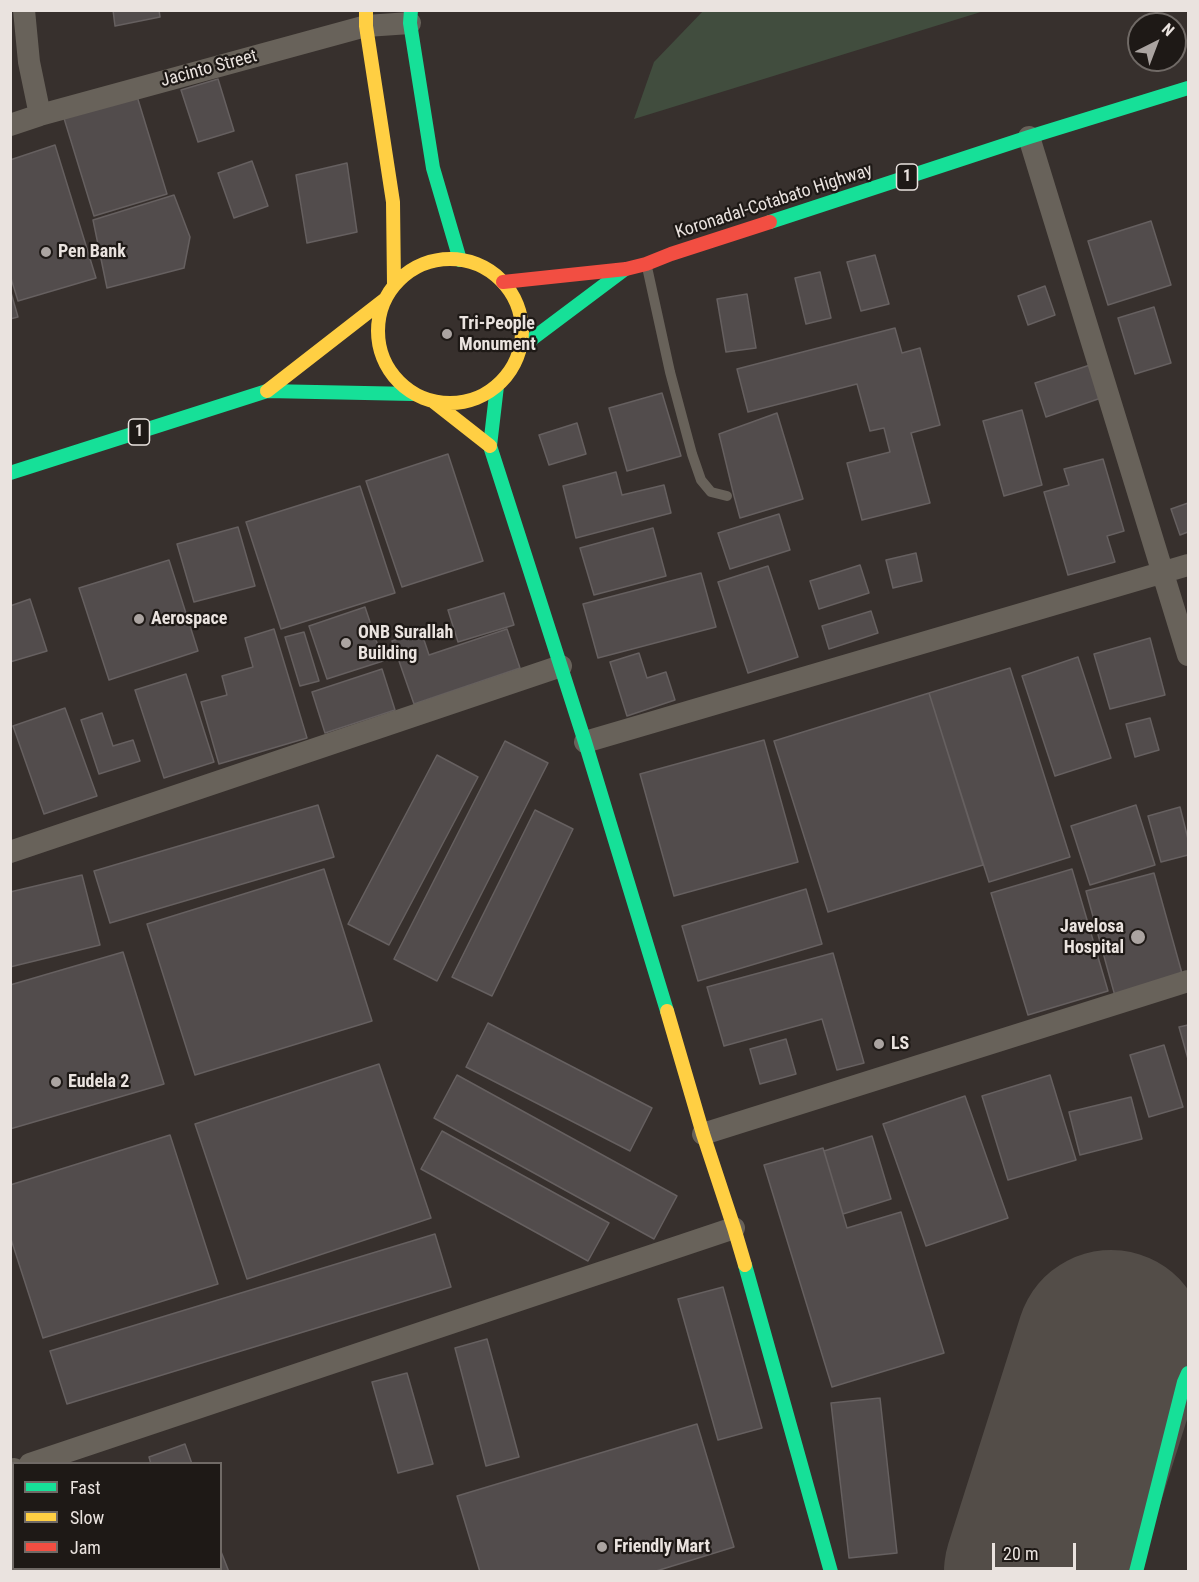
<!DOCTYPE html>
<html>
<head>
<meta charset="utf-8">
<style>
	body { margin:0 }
	#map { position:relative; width:1199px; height:1582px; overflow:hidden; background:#37302d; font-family:"Roboto Condensed",sans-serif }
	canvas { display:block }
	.frame { position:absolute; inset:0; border:12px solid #eae3df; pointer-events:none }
	.legend { position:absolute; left:12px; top:1462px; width:210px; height:108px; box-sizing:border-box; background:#1e1916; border:2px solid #706a66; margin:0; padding:8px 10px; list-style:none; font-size:18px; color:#eae3df }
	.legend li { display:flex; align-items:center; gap:12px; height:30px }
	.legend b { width:30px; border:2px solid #706a66 }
	.north { position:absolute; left:1127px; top:12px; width:60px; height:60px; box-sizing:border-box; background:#1e1916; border:2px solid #706a66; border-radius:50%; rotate:42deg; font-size:16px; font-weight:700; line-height:24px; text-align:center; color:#eae3df }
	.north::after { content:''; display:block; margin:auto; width:21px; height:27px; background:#aba4a1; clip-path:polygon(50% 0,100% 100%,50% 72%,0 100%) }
	.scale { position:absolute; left:992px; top:1543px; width:84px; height:27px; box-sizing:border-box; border:3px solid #eae3df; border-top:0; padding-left:8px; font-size:18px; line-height:21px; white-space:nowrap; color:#eae3df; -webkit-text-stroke:4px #1e1916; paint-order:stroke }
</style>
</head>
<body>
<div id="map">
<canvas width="1199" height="1582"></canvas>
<div class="frame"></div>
<ul class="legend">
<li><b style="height:8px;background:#16e098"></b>Fast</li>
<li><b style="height:8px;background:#ffcf43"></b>Slow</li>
<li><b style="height:8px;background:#f24e42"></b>Jam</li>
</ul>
<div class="north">N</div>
<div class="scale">20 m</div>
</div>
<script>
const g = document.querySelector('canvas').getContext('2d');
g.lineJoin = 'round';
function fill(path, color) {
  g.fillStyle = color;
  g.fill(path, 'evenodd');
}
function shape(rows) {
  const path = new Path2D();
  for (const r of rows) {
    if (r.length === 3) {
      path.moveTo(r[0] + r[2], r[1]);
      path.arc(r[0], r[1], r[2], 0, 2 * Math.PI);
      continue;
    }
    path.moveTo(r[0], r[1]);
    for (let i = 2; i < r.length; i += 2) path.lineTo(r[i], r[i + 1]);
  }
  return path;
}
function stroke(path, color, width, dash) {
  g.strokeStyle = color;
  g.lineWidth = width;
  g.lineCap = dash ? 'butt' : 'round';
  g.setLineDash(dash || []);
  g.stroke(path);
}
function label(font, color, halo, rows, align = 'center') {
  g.font = font + ' "Roboto Condensed",sans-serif';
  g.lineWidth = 4.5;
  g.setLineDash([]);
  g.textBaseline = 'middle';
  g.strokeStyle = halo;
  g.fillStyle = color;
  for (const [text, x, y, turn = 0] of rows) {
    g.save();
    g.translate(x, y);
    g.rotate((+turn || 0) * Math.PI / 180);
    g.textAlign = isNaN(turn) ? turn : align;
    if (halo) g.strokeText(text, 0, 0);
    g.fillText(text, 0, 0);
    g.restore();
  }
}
fill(shape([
	[704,10,984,10,984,11,634,119,654,62]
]), '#414d3e');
stroke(shape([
	[1039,1572,1111,1345]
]), '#534d48', 190);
const building = shape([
	[113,10,159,10,160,17,115,26,113,10],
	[218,79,234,131,198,142,181,90,218,79],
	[136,93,167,194,94,216,63,115,136,93],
	[55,145,96,278,18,301,10,275,10,160,55,145],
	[252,161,268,206,234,218,218,173,252,161],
	[347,163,357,232,307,243,296,175,347,163],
	[174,195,190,237,184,268,107,288,93,220,174,195],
	[1151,221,1171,285,1108,305,1088,241,1151,221],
	[875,255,889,304,861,311,847,262,875,255],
	[820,272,831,318,806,324,795,278,820,272],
	[1045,286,1055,315,1028,325,1018,296,1045,286],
	[10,289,18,317,10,319,10,289],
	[747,294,756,348,726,352,717,299,747,294],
	[1154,307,1171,363,1135,374,1118,318,1154,307],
	[895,328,902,353,920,348,940,425,911,433,930,503,862,520,847,463,890,452,884,428,870,431,857,384,748,412,737,369,895,328],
	[1090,365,1101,398,1046,417,1035,383,1090,365],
	[662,393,681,456,627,471,609,408,662,393],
	[1022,410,1042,485,1004,496,983,421,1022,410],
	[777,413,803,499,740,518,734,496,719,434,777,413],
	[577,423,586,454,549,465,539,435,577,423],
	[448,454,483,561,402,587,366,481,448,454],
	[1103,459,1124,531,1107,536,1115,562,1068,575,1044,492,1069,485,1064,469,1103,459],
	[616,472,622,495,664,485,671,513,576,538,563,486,616,472],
	[360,486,395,593,281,629,246,522,360,486],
	[1188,503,1188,532,1180,535,1171,509,1188,503],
	[779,514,790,550,730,569,718,533,779,514],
	[238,527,255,586,194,602,177,544,238,527],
	[653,528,666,576,594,595,580,548,653,528],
	[916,553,922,581,893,588,886,560,916,553],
	[169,560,198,651,109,680,79,588,169,560],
	[860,565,869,593,819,609,810,581,860,565],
	[768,566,798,657,748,673,718,582,768,566],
	[701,573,716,627,598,658,583,604,701,573],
	[504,593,514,625,458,642,448,610,504,593],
	[30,599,47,651,10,662,10,606,30,599],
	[365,607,383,661,327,679,309,626,365,607],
	[871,611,878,633,829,649,822,626,871,611],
	[274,629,307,738,219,764,201,702,227,695,222,676,253,667,245,638,274,629],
	[507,629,520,668,414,704,392,641,421,631,429,655,507,629],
	[304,632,319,681,300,686,285,637,304,632],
	[1150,638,1165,695,1110,709,1094,654,1150,638],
	[639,653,647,678,666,672,675,700,627,716,610,662,639,653],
	[1078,657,1111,758,1055,776,1022,676,1078,657],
	[1010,668,1070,857,989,882,929,693,1010,668],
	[382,669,395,710,325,733,312,692,382,669],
	[186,674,214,762,164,778,135,690,186,674],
	[929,693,983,865,828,912,774,741,929,693],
	[65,708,97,796,44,814,13,726,65,708],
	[102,713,113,746,133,740,140,761,99,774,81,720,102,713],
	[1150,718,1159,750,1135,757,1126,724,1150,718],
	[764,740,798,862,674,896,640,774,764,740],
	[505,741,548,763,437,981,394,959,505,741],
	[437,755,478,777,389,945,348,924,437,755],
	[318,805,334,857,110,923,94,871,318,805],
	[1136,805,1155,865,1090,885,1071,826,1136,805],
	[1180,807,1188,839,1188,855,1161,862,1148,816,1180,807],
	[535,810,573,829,492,996,452,977,535,810],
	[324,869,372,1021,195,1075,147,924,324,869],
	[1072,869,1108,991,1028,1015,991,893,1072,869],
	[1154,873,1183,977,1115,996,1086,891,1154,873],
	[82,875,100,945,10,967,10,892,82,875],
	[806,889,822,944,698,981,682,926,806,889],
	[123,952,164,1084,10,1129,10,985,123,952],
	[833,953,864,1063,837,1070,822,1019,724,1046,707,987,833,953],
	[488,1023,652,1108,630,1151,466,1067,488,1023],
	[1188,1025,1188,1059,1179,1027,1188,1025],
	[786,1039,796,1074,760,1084,750,1049,786,1039],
	[1164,1045,1183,1107,1149,1117,1130,1055,1164,1045],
	[379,1064,431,1218,247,1279,195,1124,379,1064],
	[457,1075,677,1196,654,1239,434,1118,457,1075],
	[1050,1075,1076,1160,1008,1180,982,1096,1050,1075],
	[965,1096,1008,1218,926,1246,883,1124,965,1096],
	[1131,1097,1142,1139,1080,1155,1069,1112,1131,1097],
	[442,1131,609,1223,588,1261,421,1169,442,1131],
	[170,1135,218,1284,43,1338,10,1236,10,1185,170,1135],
	[872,1136,891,1199,843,1214,824,1151,872,1136],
	[823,1148,847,1228,901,1212,944,1353,832,1387,764,1165,823,1148],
	[435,1234,451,1287,67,1404,50,1351,435,1234],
	[723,1287,762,1428,718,1440,678,1299,723,1287],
	[487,1339,519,1457,486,1466,455,1348,487,1339],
	[407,1373,433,1464,398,1473,372,1382,407,1373],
	[880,1398,897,1553,849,1558,831,1403,880,1398],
	[697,1424,734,1547,653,1572,480,1572,457,1496,697,1424],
	[185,1444,192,1464,151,1464,149,1457,185,1444],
	[220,1549,229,1572,128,1572,137,1568,220,1568,220,1549]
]);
fill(building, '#524c4c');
stroke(building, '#666060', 1.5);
stroke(shape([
	[647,267,670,372,692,454,701,480,711,492,727,496]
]), '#68625a', 10);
stroke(shape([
	[24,10,29,62,40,115],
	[10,125,40,115,366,26,410,23],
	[1029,137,1188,655],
	[585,742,1188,565],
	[10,852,561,666],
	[703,1134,1188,981],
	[30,1464,734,1228],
	[10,1470,14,1469]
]), '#68625a', 22);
stroke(shape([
	[411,10,410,23,433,168,460,260],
	[770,222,1029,137,1188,88],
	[520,348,624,270],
	[497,386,490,446,585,742,667,1011],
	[10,473,267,391,413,394],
	[745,1265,831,1572],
	[1136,1572,1184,1382,1188,1373]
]), '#16e098', 14);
stroke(shape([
	[366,10,366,26,393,202,394,284],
	[450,331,72],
	[267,391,384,300],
	[434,402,490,446],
	[667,1011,703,1134,734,1228,745,1265]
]), '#ffcf43', 14);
stroke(shape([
	[503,282,626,269,646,264,671,254,770,222]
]), '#f24e42', 14);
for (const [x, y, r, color] of [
	[46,252,6,"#aba4a1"],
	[447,334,6,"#aba4a1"],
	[139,619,6,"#aba4a1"],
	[346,643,6,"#aba4a1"],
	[1138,937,8,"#aba4a1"],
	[879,1044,6,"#aba4a1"],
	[56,1082,6,"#aba4a1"],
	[602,1547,6,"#aba4a1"]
]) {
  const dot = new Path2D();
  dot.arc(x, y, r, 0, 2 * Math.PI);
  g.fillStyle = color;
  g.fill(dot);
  stroke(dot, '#1e1916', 2);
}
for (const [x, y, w] of [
	[907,177,21],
	[139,432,21]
]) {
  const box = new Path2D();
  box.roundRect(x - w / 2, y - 13, w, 26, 4.5);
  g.fillStyle = '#1e1916';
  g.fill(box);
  stroke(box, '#eae3df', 1.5);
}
label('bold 16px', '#eae3df', null, [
	["1",907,177],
	["1",139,432]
]);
label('18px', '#eae3df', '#1e1916', [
	["Jacinto Street",209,69,-15],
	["Koronadal-Cotabato Highway",774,202,-18]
]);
label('bold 18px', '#eae3df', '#1e1916', [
	["Pen Bank",58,252],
	["Tri-People",459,324],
	["Monument",459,345],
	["Aerospace",151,619],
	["ONB Surallah",358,633],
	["Building",358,654],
	["Javelosa",1124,927,"right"],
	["Hospital",1124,948,"right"],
	["LS",891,1044],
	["Eudela 2",68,1082],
	["Friendly Mart",614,1547]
], 'left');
</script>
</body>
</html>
